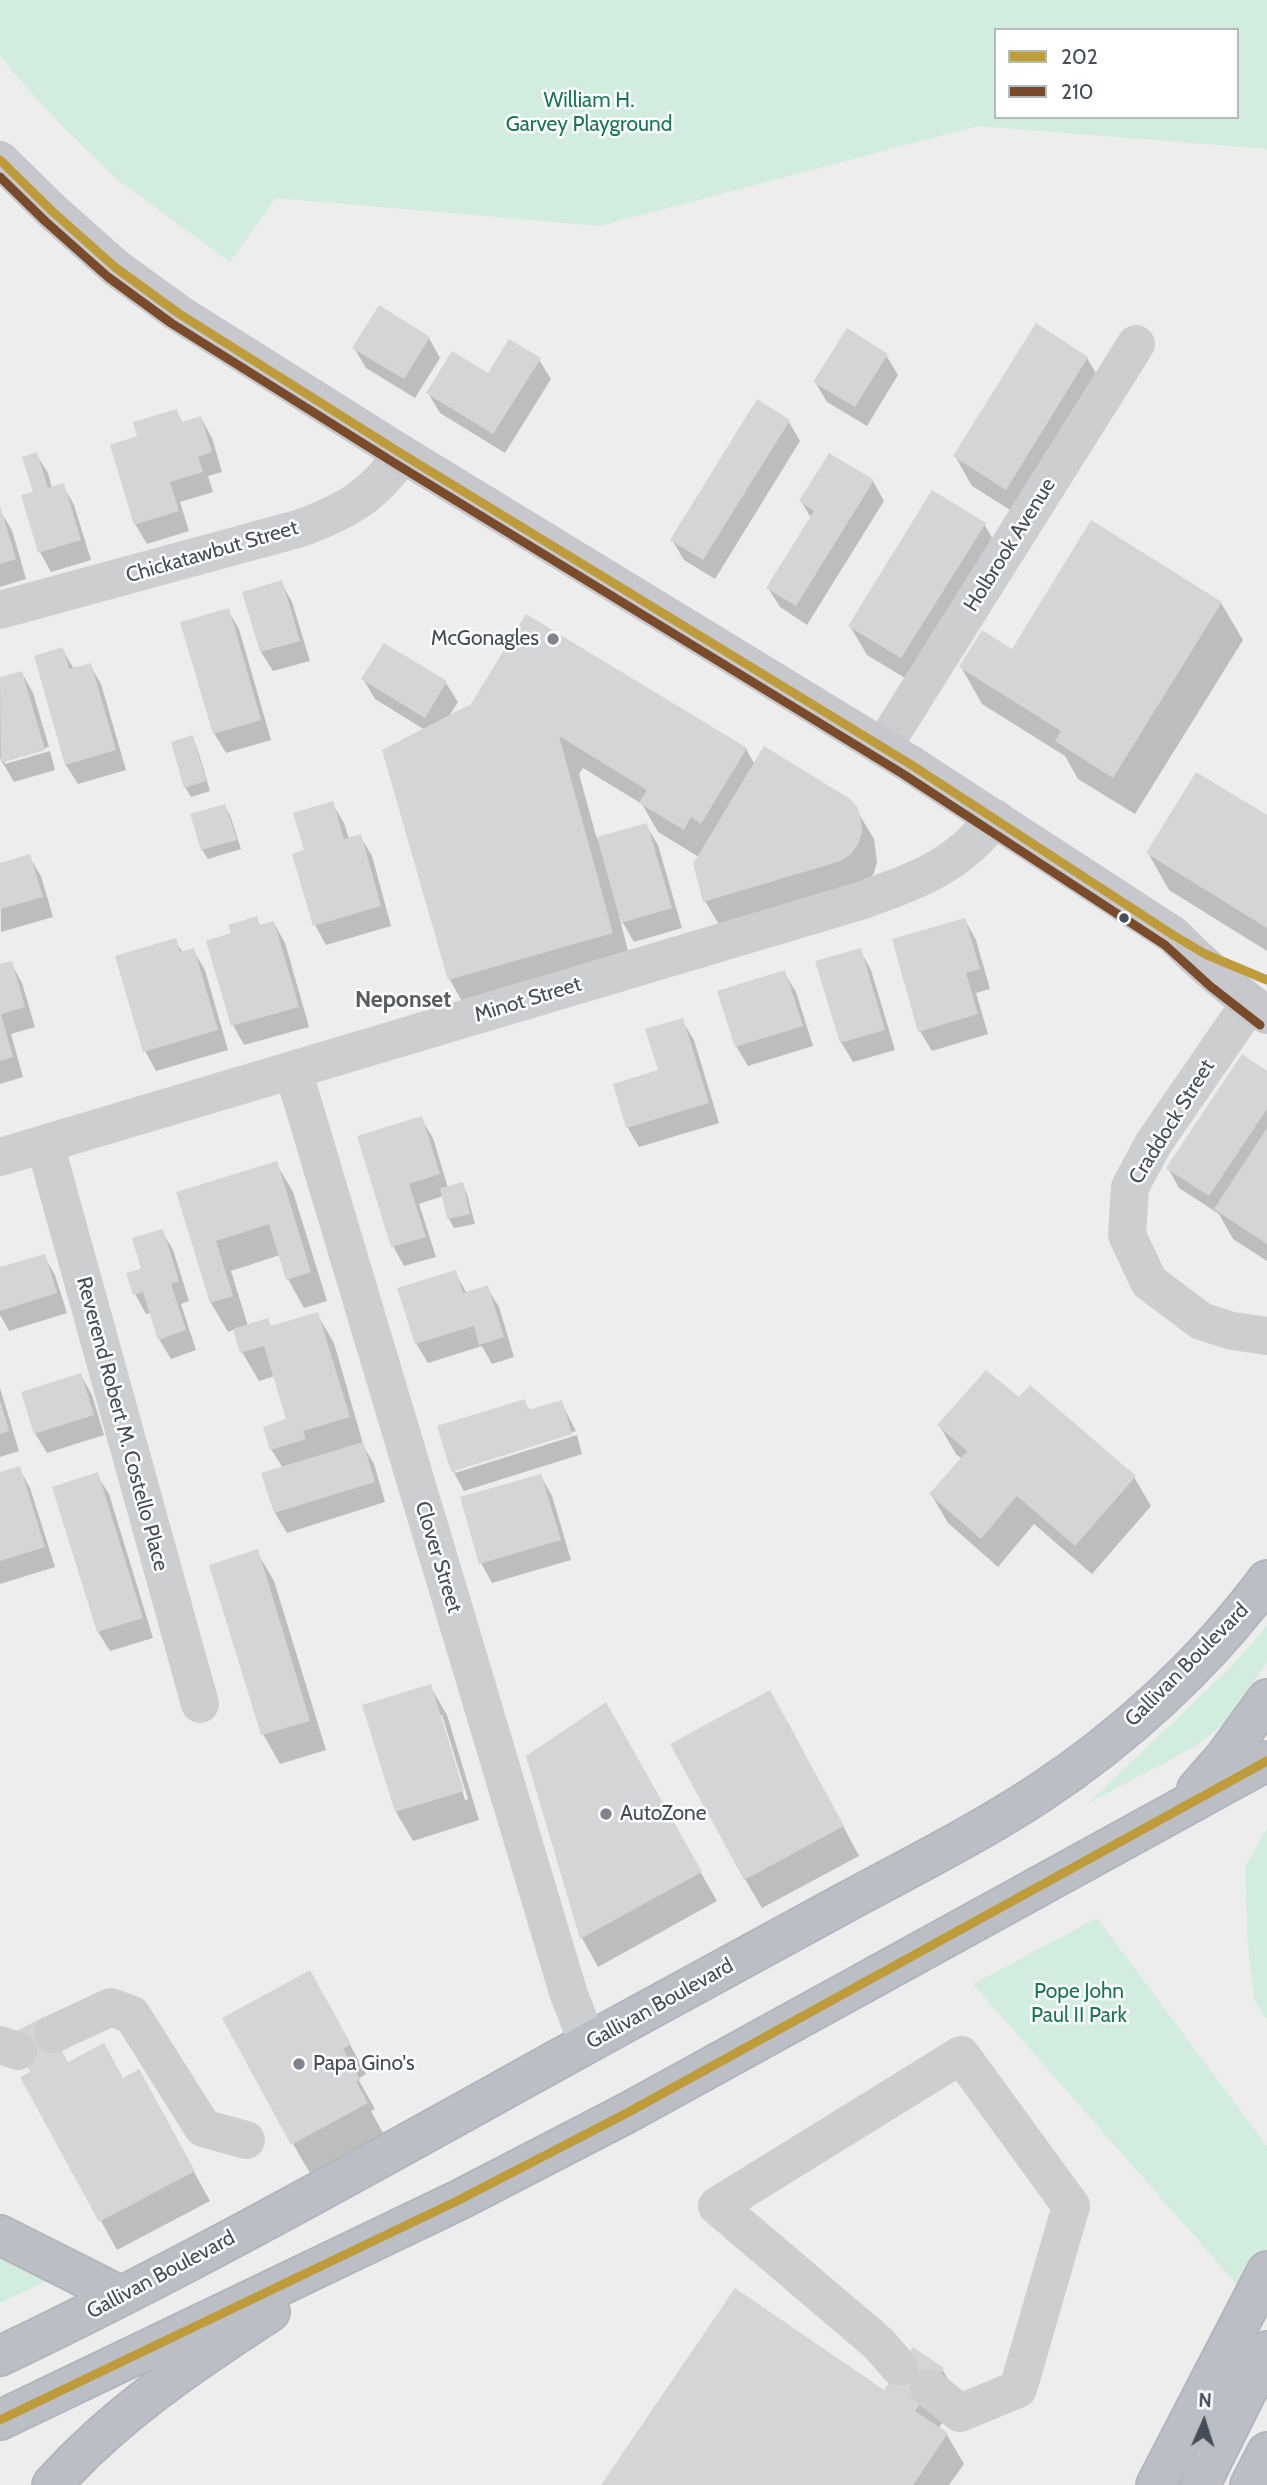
<!DOCTYPE html>
<html>
<head>
<meta charset="utf-8">
<style>
	body { margin:0 }
	#map { position:relative; width:1267px; height:2485px; overflow:hidden; background:#eeeded; font-family:Cabin,sans-serif }
	canvas { display:block }
	.legend { position:absolute; left:994px; top:28px; width:245px; height:91px; box-sizing:border-box; background:#fff; border:2px solid #b5b8bd; margin:0; padding:9px 12px; list-style:none; font-size:21px; color:#454d59 }
	.legend li { display:flex; align-items:center; gap:14px; height:35px }
	.legend b { width:35px; border:2px solid #b5b8bd }
	.north { position:absolute; left:1169px; top:2387px; width:70px; height:70px; -webkit-text-stroke:5px #fff; paint-order:stroke; rotate:3deg; font-size:19px; font-weight:700; line-height:28px; text-align:center; color:#454d59 }
	.north::after { content:''; display:block; margin:auto; width:24px; height:32px; background:#454d59; clip-path:polygon(50% 0,100% 100%,50% 72%,0 100%) }
</style>
</head>
<body>
<div id="map">
<canvas width="1267" height="2485"></canvas>
<ul class="legend">
<li><b style="height:9px;background:#be9c3c"></b>202</li>
<li><b style="height:9px;background:#7a4b2a"></b>210</li>
</ul>
<div class="north">N</div>
</div>
<script>
const context = document.querySelector('canvas').getContext('2d');
context.lineJoin = 'round';
function fillPath(path, color) { context.fillStyle = color; context.fill(path, 'evenodd'); }
function stroke(path, color, width, dash) { context.strokeStyle = color; context.lineWidth = width; context.lineCap = dash ? 'butt' : 'round'; context.setLineDash(dash || []); context.stroke(path); }
function label(font, color, halo, rows, align = 'center') {
  context.font = font + ' Cabin,sans-serif'; context.lineWidth = 5; context.setLineDash([]); context.textBaseline = 'middle'; context.strokeStyle = halo; context.fillStyle = color; for (const [text, x, y, turn = 0] of rows) {
    context.save(); context.translate(x, y); context.rotate((+turn || 0) * Math.PI / 180); context.textAlign = isNaN(turn) ? turn : align; if (halo) context.strokeText(text, 0, 0); context.fillText(text, 0, 0); context.restore();
  }
}
fillPath(new Path2D(`
	M 0,0 L 1267,0 L 1267,149 L 978,126 L 600,226 L 276,198 L 230,262 L 119,181 L 65,129 L 19,79 L 0,56 ZM 996,30 L 1237,30 L 1237,117 L 996,117 Z
	M 1267,1626 L 1267,1662 L 1225,1723 L 1194,1747 L 1087,1804 L 1230,1668 Z
	M 1267,1828 L 1267,2020 L 1254,2000 L 1248,1947 L 1245,1867 Z
	M 1097,1918 L 1267,2146 L 1267,2319 L 973,1984 Z
	M 0,2259 L 46,2281 L 0,2303 Z`), '#d2ecdf');
fillPath(new Path2D(`
	M 429,338 L 440,358 L 415,398 L 366,368 L 354,348 Z
	M 886,355 L 898,375 L 867,426 L 827,402 L 815,382 Z
	M 1087,358 L 1104,387 L 1023,518 L 972,486 L 955,456 Z
	M 539,360 L 551,379 L 505,453 L 440,413 L 428,393 Z
	M 176,411 L 183,423 L 201,418 L 212,438 L 222,472 L 208,476 L 213,492 L 180,502 L 189,531 L 147,544 L 135,524 L 140,437 Z
	M 789,422 L 800,441 L 715,579 L 684,560 L 672,540 Z
	M 36,454 L 48,473 L 52,488 L 63,485 L 74,505 L 91,560 L 51,572 L 40,552 L 35,493 Z
	M 873,481 L 884,501 L 807,625 L 780,607 L 768,588 L 811,518 L 801,501 Z
	M 0,511 L 12,530 L 26,579 L 0,587 Z
	M 984,524 L 1001,553 L 918,686 L 867,655 L 850,626 Z
	M 281,582 L 292,602 L 310,661 L 273,671 L 261,652 L 244,593 Z
	M 1221,603 L 1243,640 L 1135,814 L 1078,779 L 1065,756 L 982,704 L 961,667 L 1013,651 Z
	M 228,610 L 239,629 L 271,740 L 226,753 L 214,733 Z
	M 62,649 L 74,669 L 90,665 L 101,684 L 126,770 L 78,784 L 66,765 L 36,657 Z
	M 22,673 L 33,693 L 49,747 L 5,760 L 5,764 L 50,751 L 55,770 L 14,782 L 0,758 L 0,679 Z
	M 363,679 L 446,683 L 458,702 L 448,718 L 746,749 L 755,765 L 856,809 L 874,839 L 877,862 L 874,873 L 867,883 L 722,930 L 705,901 L 699,857 L 658,832 L 642,804 L 583,768 L 579,774 L 597,839 L 646,825 L 658,845 L 682,928 L 634,942 L 619,916 L 633,970 L 471,1017 L 450,980 L 425,730 L 375,699 Z
	M 192,737 L 197,747 L 210,791 L 191,797 L 185,787 Z
	M 332,803 L 344,823 L 349,839 L 360,836 L 372,856 L 391,926 L 326,945 L 315,925 L 306,851 Z
	M 225,806 L 230,815 L 241,849 L 208,859 L 202,850 L 192,816 Z
	M 1267,817 L 1267,951 L 1169,890 L 1148,853 Z
	M 29,856 L 41,876 L 53,917 L 1,932 L 0,865 Z
	M 256,918 L 261,927 L 274,923 L 285,943 L 309,1027 L 244,1045 L 233,1025 L 233,935 Z
	M 965,920 L 976,940 L 990,989 L 976,993 L 988,1034 L 932,1051 L 920,1031 Z
	M 175,940 L 183,953 L 193,950 L 205,970 L 228,1050 L 156,1071 L 145,1051 Z
	M 860,950 L 871,970 L 895,1050 L 853,1062 L 841,1042 Z
	M 11,963 L 22,983 L 35,1027 L 11,1034 L 23,1077 L 0,1084 L 0,966 Z
	M 784,972 L 796,992 L 813,1046 L 748,1066 L 736,1046 Z
	M 682,1020 L 694,1040 L 719,1123 L 639,1147 L 628,1128 L 615,1085 L 660,1071 Z
	M 1267,1073 L 1267,1261 L 1233,1239 L 1219,1214 L 1179,1188 L 1168,1168 Z
	M 421,1118 L 433,1138 L 448,1188 L 462,1184 L 467,1194 L 475,1224 L 454,1228 L 449,1219 L 443,1196 L 419,1204 L 436,1257 L 404,1266 L 393,1246 Z
	M 276,1163 L 293,1192 L 327,1301 L 304,1308 L 288,1279 L 280,1255 L 231,1271 L 248,1326 L 272,1328 L 317,1314 L 334,1343 L 364,1447 L 374,1464 L 385,1502 L 287,1533 L 275,1513 L 263,1474 L 283,1468 L 271,1449 L 288,1420 L 275,1376 L 259,1381 L 242,1352 L 235,1329 L 228,1332 L 211,1303 L 178,1193 Z
	M 162,1231 L 173,1250 L 189,1301 L 181,1304 L 196,1350 L 171,1359 L 159,1339 L 151,1313 L 146,1314 L 135,1294 L 143,1270 Z
	M 44,1256 L 55,1275 L 67,1313 L 9,1331 L 0,1315 L 0,1269 Z
	M 455,1272 L 466,1292 L 487,1287 L 499,1307 L 514,1357 L 492,1364 L 482,1346 L 428,1363 L 416,1343 Z
	M 81,1375 L 92,1395 L 104,1435 L 47,1453 L 35,1433 Z
	M 0,1388 L 19,1451 L 0,1457 Z
	M 1019,1400 L 1134,1477 L 1151,1506 L 1092,1574 L 1034,1524 L 998,1567 L 948,1523 L 931,1494 L 962,1459 L 956,1454 L 939,1425 Z
	M 524,1401 L 530,1411 L 561,1402 L 576,1431 L 455,1469 L 455,1473 L 577,1435 L 582,1454 L 464,1491 L 453,1471 L 439,1428 Z
	M 19,1468 L 30,1488 L 55,1567 L 0,1584 L 0,1474 Z
	M 97,1475 L 109,1494 L 153,1638 L 110,1651 L 98,1632 L 54,1488 Z
	M 541,1476 L 552,1496 L 571,1560 L 492,1583 L 481,1563 Z
	M 257,1552 L 274,1581 L 326,1750 L 280,1764 L 263,1734 Z
	M 430,1686 L 447,1715 L 479,1820 L 413,1841 L 396,1812 L 364,1706 ZM 439,1715 L 442,1715 L 468,1799 L 465,1800 Z
	M 605,1705 L 717,1901 L 598,1967 L 582,1938 L 528,1757 Z
	M 787,1721 L 859,1856 L 762,1908 L 745,1879 Z
	M 326,2001 L 366,2074 L 358,2079 L 375,2109 L 371,2111 L 383,2133 L 310,2173 L 293,2144 Z
	M 68,2064 L 155,2101 L 210,2201 L 117,2250 L 22,2078 Z
	M 942,2369 L 959,2398 L 938,2429 L 947,2435 L 964,2464 L 949,2485 L 603,2485 L 884,2393 Z`), '#0003');
fillPath(new Path2D(`
	M 379,305 L 430,337 L 404,379 L 352,348 Z
	M 1036,323 L 1088,357 L 1006,490 L 953,456 Z
	M 847,328 L 888,354 L 855,407 L 813,382 Z
	M 509,339 L 541,358 L 493,434 L 426,393 L 452,351 L 488,373 Z
	M 757,399 L 790,420 L 703,560 L 670,540 Z
	M 177,409 L 181,422 L 201,416 L 212,452 L 198,457 L 203,472 L 170,482 L 179,511 L 134,525 L 110,445 L 137,436 L 133,422 Z
	M 37,452 L 48,488 L 64,483 L 81,540 L 38,553 L 21,495 L 33,492 L 22,457 Z
	M 829,453 L 874,480 L 796,606 L 766,588 L 814,511 L 799,501 Z
	M 932,490 L 986,523 L 901,658 L 848,626 Z
	M 0,506 L 16,559 L 0,564 Z
	M 1091,520 L 1222,602 L 1113,778 L 1055,741 L 1061,731 L 959,667 L 982,630 L 1012,649 Z
	M 282,580 L 300,641 L 260,652 L 242,592 Z
	M 229,608 L 261,720 L 213,734 L 180,622 Z
	M 526,614 L 747,748 L 701,824 L 691,817 L 684,830 L 639,803 L 647,790 L 559,736 L 613,933 L 448,980 L 382,750 L 471,704 Z
	M 384,643 L 447,681 L 425,718 L 361,679 Z
	M 63,647 L 69,669 L 91,663 L 116,750 L 65,765 L 34,656 Z
	M 22,671 L 45,750 L 1,763 L 0,677 Z
	M 193,735 L 206,781 L 184,788 L 171,742 Z
	M 764,746 L 850,799 L 858,808 L 861,820 L 862,832 L 858,844 L 851,854 L 841,861 L 703,902 L 693,864 Z
	M 1196,772 L 1267,815 L 1267,928 L 1146,853 Z
	M 333,801 L 344,839 L 361,834 L 381,906 L 313,926 L 292,854 L 304,850 L 293,813 Z
	M 225,804 L 237,840 L 201,850 L 190,814 Z
	M 647,823 L 672,908 L 621,923 L 597,837 Z
	M 30,854 L 43,897 L 0,909 L 0,863 Z
	M 257,916 L 260,925 L 274,921 L 299,1007 L 231,1026 L 206,941 L 231,933 L 228,925 Z
	M 965,918 L 980,969 L 966,973 L 978,1014 L 918,1032 L 892,939 Z
	M 176,938 L 180,952 L 194,948 L 218,1030 L 143,1052 L 115,956 Z
	M 861,948 L 885,1030 L 840,1043 L 815,961 Z
	M 12,961 L 25,1007 L 1,1014 L 13,1057 L 0,1061 L 0,964 Z
	M 785,970 L 803,1026 L 735,1047 L 717,991 Z
	M 683,1018 L 709,1103 L 626,1128 L 613,1084 L 658,1070 L 645,1029 Z
	M 1242,1054 L 1267,1071 L 1267,1109 L 1209,1196 L 1166,1168 Z
	M 422,1116 L 440,1174 L 409,1184 L 426,1237 L 391,1247 L 357,1136 Z
	M 1267,1128 L 1267,1244 L 1214,1209 Z
	M 277,1161 L 311,1272 L 286,1280 L 269,1224 L 216,1241 L 233,1296 L 210,1303 L 176,1192 Z
	M 463,1182 L 470,1214 L 447,1219 L 440,1188 Z
	M 163,1229 L 179,1281 L 171,1284 L 186,1330 L 158,1340 L 143,1292 L 133,1295 L 126,1273 L 141,1269 L 132,1238 Z
	M 45,1254 L 57,1293 L 0,1311 L 0,1267 Z
	M 456,1270 L 463,1293 L 488,1285 L 504,1337 L 479,1345 L 474,1326 L 415,1344 L 397,1288 Z
	M 318,1312 L 350,1417 L 303,1431 L 306,1439 L 270,1450 L 263,1427 L 286,1419 L 264,1346 L 240,1353 L 233,1329 L 268,1318 L 271,1326 Z
	M 986,1370 L 1019,1397 L 1030,1385 L 1136,1476 L 1075,1546 L 1017,1496 L 981,1539 L 929,1494 L 967,1451 L 937,1425 Z
	M 81,1373 L 94,1415 L 34,1434 L 21,1392 Z
	M 525,1399 L 528,1410 L 562,1400 L 572,1434 L 451,1472 L 437,1426 Z
	M 1,1403 L 9,1431 L 0,1434 L 0,1404 Z
	M 363,1442 L 375,1482 L 274,1513 L 261,1473 Z
	M 20,1466 L 45,1547 L 0,1561 L 0,1472 Z
	M 98,1472 L 143,1618 L 97,1632 L 52,1487 Z
	M 541,1474 L 561,1540 L 479,1564 L 460,1497 Z
	M 258,1549 L 310,1721 L 261,1735 L 209,1565 Z
	M 431,1684 L 464,1791 L 395,1812 L 362,1705 Z
	M 770,1690 L 844,1826 L 744,1880 L 670,1744 Z
	M 606,1702 L 702,1872 L 580,1939 L 526,1756 Z
	M 310,1970 L 351,2044 L 343,2049 L 360,2080 L 356,2081 L 368,2103 L 291,2145 L 222,2018 Z
	M 43,2017 L 68,2062 L 104,2043 L 123,2078 L 139,2069 L 195,2171 L 99,2222 L 20,2077 L 30,2072 L 9,2035 Z
	M 735,2288 L 884,2390 L 913,2347 L 944,2368 L 915,2411 L 948,2433 L 913,2485 L 601,2485 Z`), '#d5d5d7');
const highway = new Path2D(`
	M 1197,1789 L 1225,1757 L 1267,1699
	M 0,2235 L 121,2296
	M 0,2356 C 210,2256 413,2139 617,2027 C 694,1985 771,1943 848,1901 C 911,1867 977,1834 1038,1794 C 1125,1737 1205,1663 1267,1580
	M 0,2420 L 459,2200 L 627,2113 L 1267,1761
	M 52,2485 C 114,2415 192,2363 270,2312
	M 1156,2485 L 1267,2271
	M 1200,2485 L 1267,2351
	M 1250,2485 L 1267,2452`);
stroke(highway, '#b3b5bc', 42);
stroke(new Path2D(`
	M 0,610 L 301,528 C 347,511 375,495 402,454
	M 883,747 L 1136,344
	M 1250,1003 L 1153,1144 L 1130,1187 L 1127,1235 L 1149,1282 L 1201,1321 L 1232,1331 L 1267,1336
	M 293,1070 L 569,1995 L 588,2043
	M 45,1144 L 200,1704
	M 0,1157 L 860,901 C 917,880 956,868 995,818
	M 53,2034 L 111,2007 L 132,2015 L 203,2128 L 246,2140
	M 0,2045 L 18,2051
	M 899,2367 L 878,2343 L 717,2206 L 961,2055 L 1071,2206 L 1018,2389 L 960,2413 L 929,2388`), '#ccced0', 38);
stroke(new Path2D(`
	M 0,160 L 53,212 L 116,268 L 178,313 L 402,454 L 910,764 L 1173,935 C 1202,965 1233,991 1267,1015`), '#c6c8ce', 38);
stroke(highway, '#bbbfc5', 38);
stroke(new Path2D(`
	M 0,160 L 53,212 L 116,268 L 178,313 L 402,454 L 910,764 L 1173,935 L 1205,954 L 1267,980
	M 0,2420 L 459,2200 L 627,2113 L 1267,1761`), '#be9c3c', 9);
stroke(new Path2D(`
	M 0,177 L 45,221 L 108,277 L 171,323 L 396,464 L 903,774 L 1165,945 L 1210,986 L 1260,1025`), '#7a4b2a', 9);
for (const [x, y, r, color] of [
	[553,639,7,"#80858d"],
	[1124,918,6,"#454d59"],
	[606,1814,7,"#80858d"],
	[299,2064,7,"#80858d"]
]) { const dot = new Path2D(); dot.arc(x, y, r, 0, 2 * Math.PI); context.fillStyle = color; context.fill(dot); stroke(dot, '#fff', 2.5); }
label('21px', '#197753', '#fff', [
	["William H.",589,101],
	["Garvey Playground",589,125],
	["Pope John",1079,1992],
	["Paul II Park",1079,2016]
]);
label('21px', '#454d59', '#fff', [
	["Holbrook Avenue",1010,545,-58],
	["Chickatawbut Street",212,552,-16],
	["Minot Street",528,1000,-17],
	["Craddock Street",1172,1122,-58],
	["Reverend Robert M. Costello Place",122,1424,75],
	["Clover Street",438,1557,73],
	["Gallivan Boulevard",1187,1665,-45],
	["Gallivan Boulevard",660,2004,-29],
	["Gallivan Boulevard",161,2275,-28]
]);
label('21px', '#454d59', '#fff', [
	["McGonagles",539,639,"right"],
	["AutoZone",620,1814],
	["Papa Gino's",313,2064]
], 'left');
label('bold 23px', '#595c61', '#fff', [
	["Neponset",403,1000]
]);
</script>
</body>
</html>
